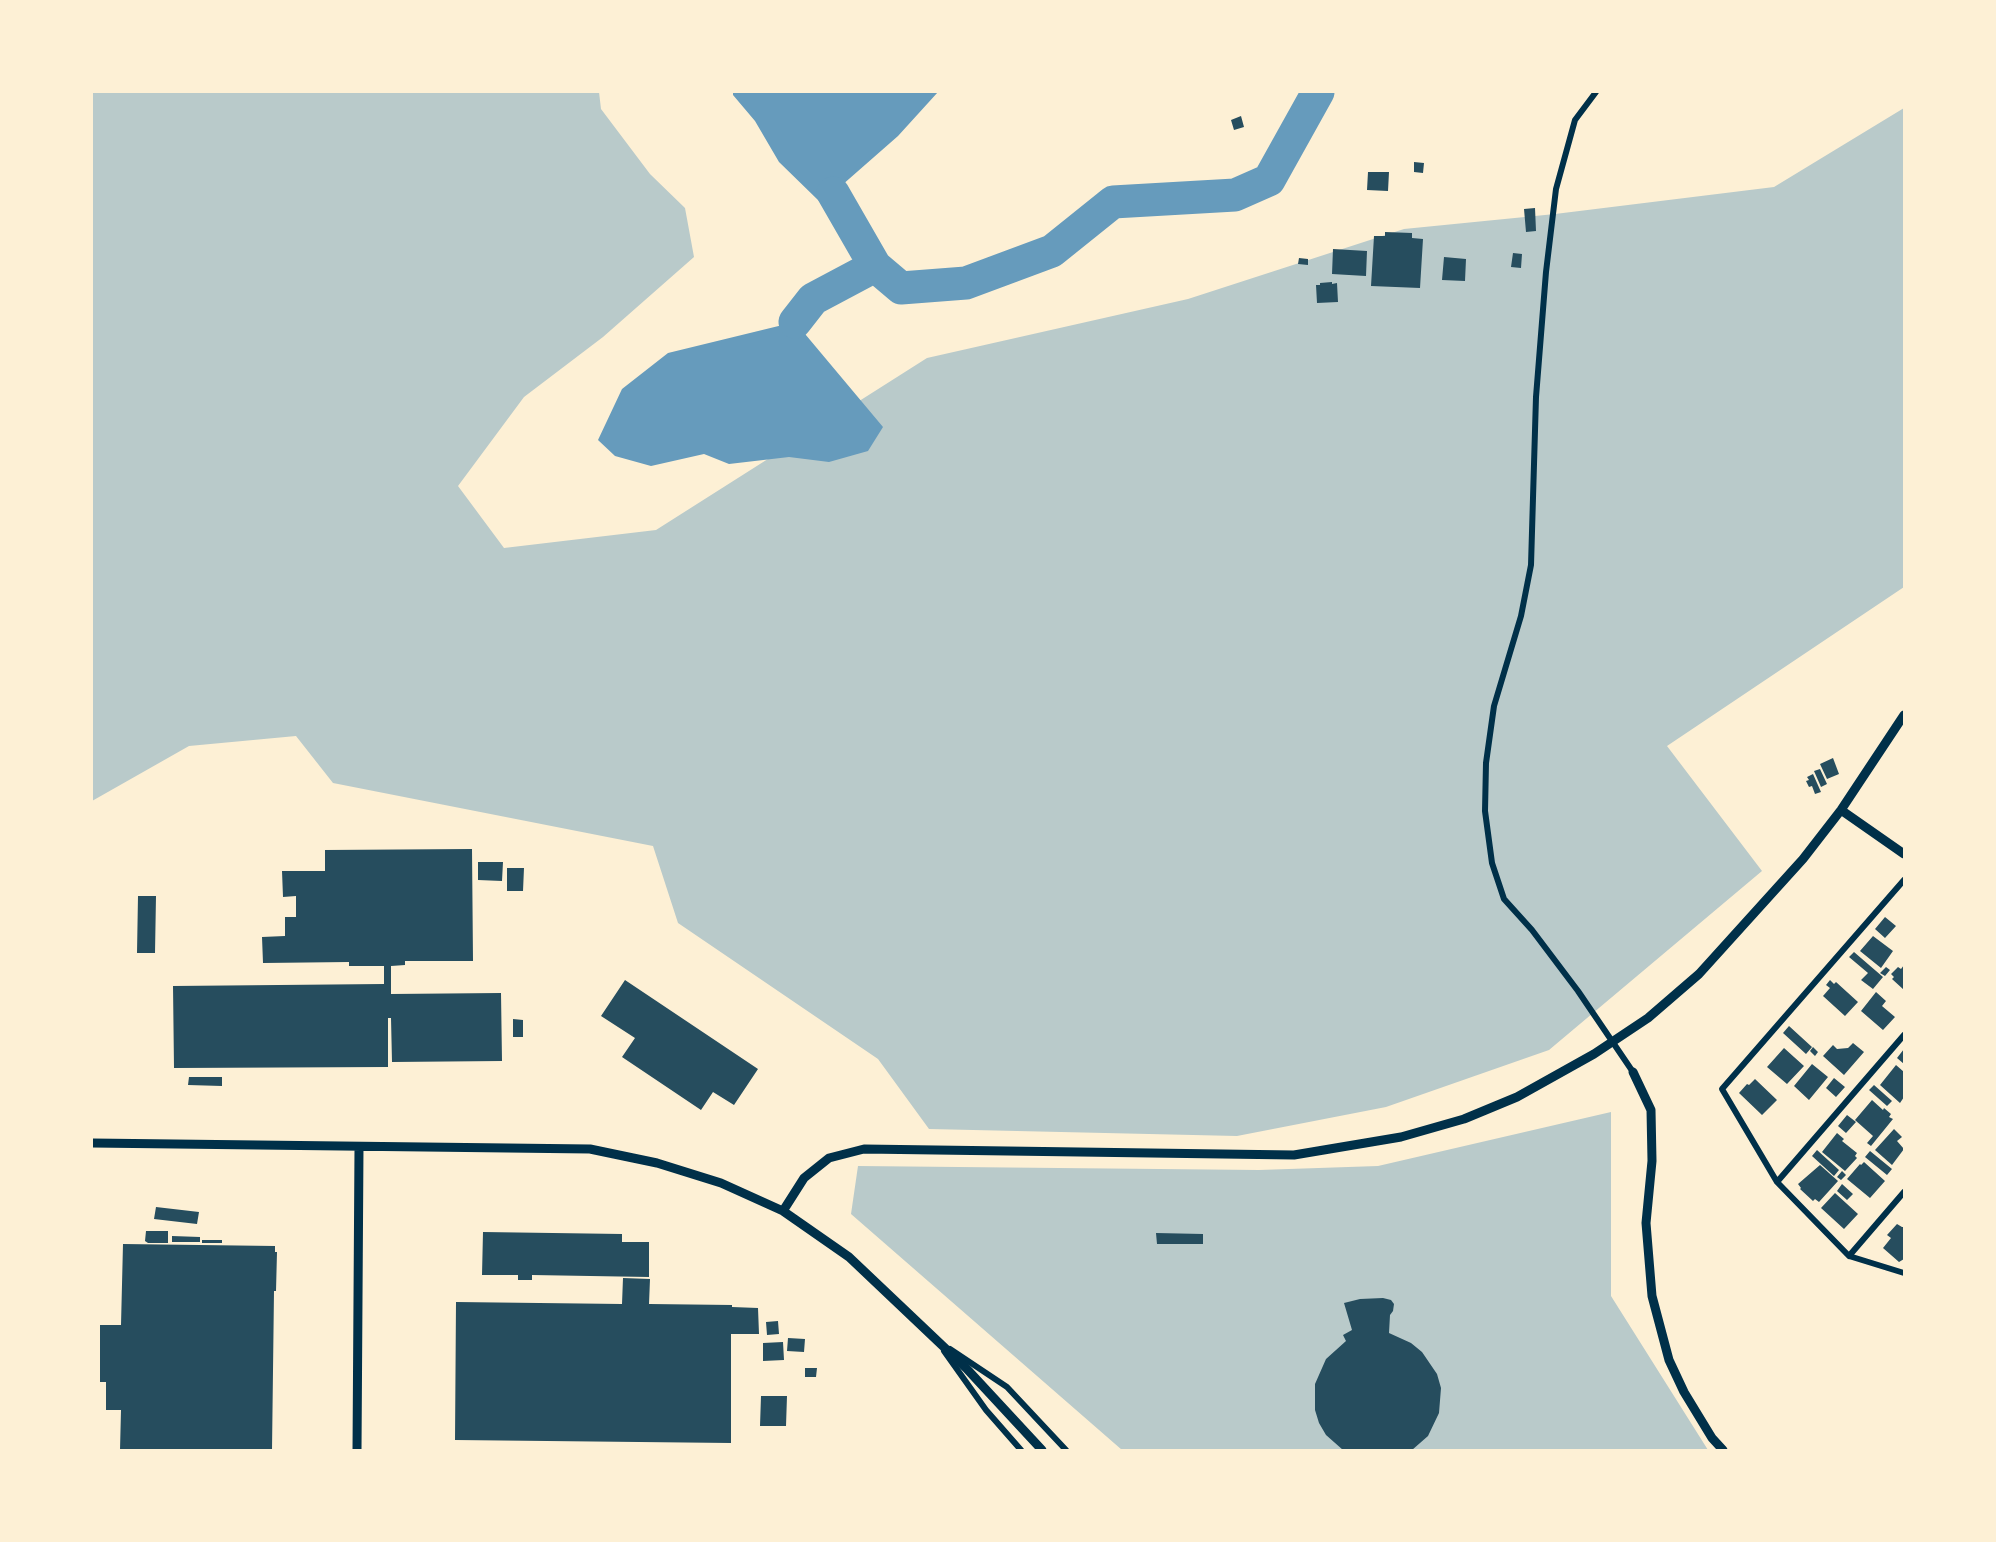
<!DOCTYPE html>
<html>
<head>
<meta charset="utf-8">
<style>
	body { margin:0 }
	#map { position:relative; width:1996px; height:1542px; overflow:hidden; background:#fdf0d5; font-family:"Roboto Serif",serif }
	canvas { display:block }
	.frame { position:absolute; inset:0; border:93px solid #fdf0d5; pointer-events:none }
</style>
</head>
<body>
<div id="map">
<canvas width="1996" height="1542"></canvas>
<div class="frame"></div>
</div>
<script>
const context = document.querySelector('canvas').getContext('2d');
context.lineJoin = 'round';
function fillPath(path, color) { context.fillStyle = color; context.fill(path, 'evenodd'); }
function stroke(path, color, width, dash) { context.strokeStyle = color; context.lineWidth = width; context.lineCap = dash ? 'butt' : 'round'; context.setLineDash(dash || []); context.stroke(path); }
fillPath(new Path2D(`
	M 92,92 L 599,92 L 601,109 L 650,174 L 685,208 L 694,257 L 603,337 L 524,397 L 458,486 L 504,548 L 656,530 L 927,358 L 1188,299 L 1404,229 L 1555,214 L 1774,187 L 1904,108 L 1904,587 L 1667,746 L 1762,871 L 1549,1050 L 1386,1107 L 1237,1136 L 929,1129 L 878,1059 L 678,923 L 653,846 L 333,783 L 296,736 L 189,746 L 92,801 Z
	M 1611,1112 L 1611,1296 L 1708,1450 L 1122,1450 L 851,1214 L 858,1166 L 1259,1170 L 1378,1166 Z`), '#b9caca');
fillPath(new Path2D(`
	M 733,92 L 938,92 L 898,136 L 833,193 L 819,201 L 779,162 L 755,121 L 733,95 Z
	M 795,322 L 883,427 L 868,451 L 829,462 L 789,457 L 729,464 L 704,454 L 651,466 L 615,456 L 598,440 L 622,389 L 668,353 Z`), '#669bbc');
stroke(new Path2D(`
	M 833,193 L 875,266
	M 795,322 L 813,299 L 875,266 L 901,288 L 966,283 L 1052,251 L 1113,202 L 1235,195 L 1269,180 L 1318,92`), '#669bbc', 33);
fillPath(new Path2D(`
	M 1241,116 L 1244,127 L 1234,130 L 1231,120 Z
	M 1414,162 L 1424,163 L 1423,173 L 1414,172 Z
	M 1368,172 L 1389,172 L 1388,191 L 1367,190 Z
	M 1535,208 L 1536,231 L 1526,232 L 1524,209 Z
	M 1385,232 L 1412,233 L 1412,238 L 1423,239 L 1420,288 L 1371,286 L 1374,236 L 1385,236 Z
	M 1333,249 L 1367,251 L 1366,276 L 1332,274 Z
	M 1513,253 L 1522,254 L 1521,268 L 1511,267 Z
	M 1444,257 L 1466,259 L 1465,281 L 1442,280 Z
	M 1299,258 L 1308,259 L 1308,265 L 1298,264 Z
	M 1332,282 L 1332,284 L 1337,283 L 1338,302 L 1317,303 L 1316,285 L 1320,285 L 1320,283 Z
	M 1833,758 L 1839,774 L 1827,779 L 1820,764 Z
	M 1820,769 L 1827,784 L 1821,787 L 1814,771 Z
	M 1813,774 L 1821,792 L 1815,794 L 1812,786 L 1809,787 L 1806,781 L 1809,780 L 1807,777 Z
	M 472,849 L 473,961 L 405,961 L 405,965 L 391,966 L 391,994 L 501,993 L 502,1061 L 392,1062 L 391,1018 L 388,1018 L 388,1067 L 174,1068 L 173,986 L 384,984 L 384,966 L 349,966 L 349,962 L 263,963 L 262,937 L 285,936 L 285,917 L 296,917 L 296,896 L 283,897 L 282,871 L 325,871 L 325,850 Z
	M 478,862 L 503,862 L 502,881 L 478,880 Z
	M 507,868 L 524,868 L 523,891 L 507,891 Z
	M 138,896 L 156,896 L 155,953 L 137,953 Z
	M 1885,917 L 1896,926 L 1885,938 L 1875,929 Z
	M 1873,936 L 1893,951 L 1881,968 L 1860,951 Z
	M 1854,952 L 1883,977 L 1873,989 L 1861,980 L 1868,973 L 1849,957 Z
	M 1904,965 L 1904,990 L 1892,979 L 1894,977 L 1891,974 L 1898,967 L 1901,969 Z
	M 1886,967 L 1890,970 L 1885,976 L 1880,973 Z
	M 625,980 L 758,1069 L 734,1105 L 713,1092 L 701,1110 L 622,1057 L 635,1038 L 601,1016 Z
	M 1830,980 L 1834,984 L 1836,982 L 1858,1002 L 1845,1016 L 1823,996 L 1830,988 L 1826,985 Z
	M 1876,992 L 1886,1001 L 1882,1006 L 1895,1017 L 1883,1030 L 1861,1011 Z
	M 513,1019 L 523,1020 L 523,1037 L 513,1037 Z
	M 1789,1026 L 1812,1047 L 1806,1054 L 1783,1033 Z
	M 1853,1043 L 1864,1052 L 1844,1075 L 1823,1056 L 1833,1045 L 1837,1049 L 1848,1048 Z
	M 1813,1047 L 1818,1052 L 1815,1056 L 1810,1051 Z
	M 1784,1048 L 1804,1066 L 1787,1084 L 1767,1067 Z
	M 1904,1049 L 1904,1064 L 1897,1058 Z
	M 1812,1064 L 1828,1077 L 1809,1100 L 1794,1086 Z
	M 1896,1065 L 1904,1072 L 1904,1097 L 1900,1103 L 1880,1085 Z
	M 189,1077 L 222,1077 L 222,1086 L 188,1085 Z
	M 1834,1078 L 1845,1087 L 1836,1097 L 1826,1088 Z
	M 1755,1079 L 1777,1100 L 1762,1115 L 1739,1093 L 1747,1084 L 1749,1085 Z
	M 1874,1085 L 1892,1101 L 1887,1106 L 1869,1090 Z
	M 1872,1100 L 1883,1110 L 1884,1108 L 1891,1114 L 1889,1117 L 1893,1119 L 1871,1146 L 1867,1143 L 1873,1136 L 1855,1120 Z
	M 1847,1115 L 1856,1122 L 1846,1133 L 1838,1126 Z
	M 1894,1129 L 1902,1137 L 1897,1141 L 1904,1149 L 1892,1165 L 1875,1150 Z
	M 1837,1133 L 1844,1139 L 1842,1141 L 1857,1153 L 1855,1156 L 1857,1158 L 1845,1171 L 1822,1152 Z
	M 1817,1150 L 1839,1170 L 1834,1176 L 1812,1156 Z
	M 1870,1151 L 1892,1169 L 1887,1175 L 1865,1157 Z
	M 1864,1162 L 1885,1181 L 1870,1198 L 1847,1179 L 1860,1164 L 1861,1165 Z
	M 1820,1165 L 1838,1181 L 1819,1202 L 1815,1199 L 1813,1201 L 1800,1189 L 1801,1188 L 1798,1184 Z
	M 1842,1171 L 1846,1175 L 1841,1180 L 1837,1177 Z
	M 1842,1184 L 1853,1194 L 1847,1200 L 1837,1191 Z
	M 1835,1193 L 1858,1214 L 1844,1229 L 1821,1208 Z
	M 156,1207 L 199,1212 L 197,1224 L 154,1219 Z
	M 1897,1224 L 1902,1227 L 1904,1227 L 1904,1259 L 1899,1262 L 1883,1248 L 1891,1238 L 1887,1235 Z
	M 146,1231 L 168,1231 L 168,1243 L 148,1243 L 145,1241 Z
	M 483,1232 L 622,1234 L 622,1242 L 649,1242 L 649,1277 L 532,1275 L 532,1280 L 518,1280 L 518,1275 L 482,1275 Z
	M 1156,1233 L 1203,1234 L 1203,1244 L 1157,1244 Z
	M 172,1236 L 200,1237 L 200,1242 L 172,1242 Z
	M 202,1240 L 222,1240 L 222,1243 L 202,1243 Z
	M 123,1244 L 275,1246 L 275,1252 L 277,1252 L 276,1291 L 274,1291 L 272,1450 L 120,1450 L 121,1410 L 106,1410 L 106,1382 L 100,1382 L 100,1325 L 121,1325 Z
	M 623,1278 L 650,1279 L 649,1304 L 732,1305 L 732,1307 L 758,1308 L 759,1334 L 731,1334 L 731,1443 L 455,1440 L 456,1302 L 622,1304 Z
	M 1383,1298 L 1391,1300 L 1394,1304 L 1393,1311 L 1390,1315 L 1389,1333 L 1411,1343 L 1422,1352 L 1437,1374 L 1441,1388 L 1439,1413 L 1428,1436 L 1412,1450 L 1343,1450 L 1326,1435 L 1319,1423 L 1315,1410 L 1315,1384 L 1326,1359 L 1346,1341 L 1343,1335 L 1352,1330 L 1344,1303 L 1360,1299 Z
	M 778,1321 L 779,1334 L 767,1335 L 766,1322 Z
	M 788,1338 L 805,1339 L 804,1352 L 787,1351 Z
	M 783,1342 L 784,1360 L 763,1361 L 763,1343 Z
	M 805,1368 L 817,1368 L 816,1377 L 805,1377 Z
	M 761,1396 L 787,1396 L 786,1426 L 760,1426 Z`), '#264d5e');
stroke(new Path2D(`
	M 1596,92 L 1575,120 L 1556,189 L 1546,272 L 1536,397 L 1531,565 L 1521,616 L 1494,706 L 1486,763 L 1485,811 L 1492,863 L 1504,899 L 1532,930 L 1578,991 L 1633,1072
	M 1904,880 L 1722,1089 L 1777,1182 L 1849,1256 L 1904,1273
	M 1777,1182 L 1904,1035
	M 1849,1256 L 1904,1192
	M 950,1349 L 1007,1387 L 1066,1450
	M 944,1351 L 986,1410 L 1021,1450`), '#003049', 6);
stroke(new Path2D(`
	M 1841,810 L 1904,854
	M 1633,1072 L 1651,1110 L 1652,1161 L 1646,1223 L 1652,1296 L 1669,1360 L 1684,1392 L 1712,1438 L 1723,1450
	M 92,1143 L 590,1149 L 657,1163 L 721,1183 L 783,1211 L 849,1257 L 966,1368 L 1042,1450
	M 783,1211 L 804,1178 L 829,1158 L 864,1149 L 1294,1155 L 1401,1137 L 1464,1119 L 1517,1097 L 1594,1054 L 1648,1018 L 1699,974 L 1803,859 L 1841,810 L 1904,715
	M 357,1450 L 359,1147`), '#003049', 9);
</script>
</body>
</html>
